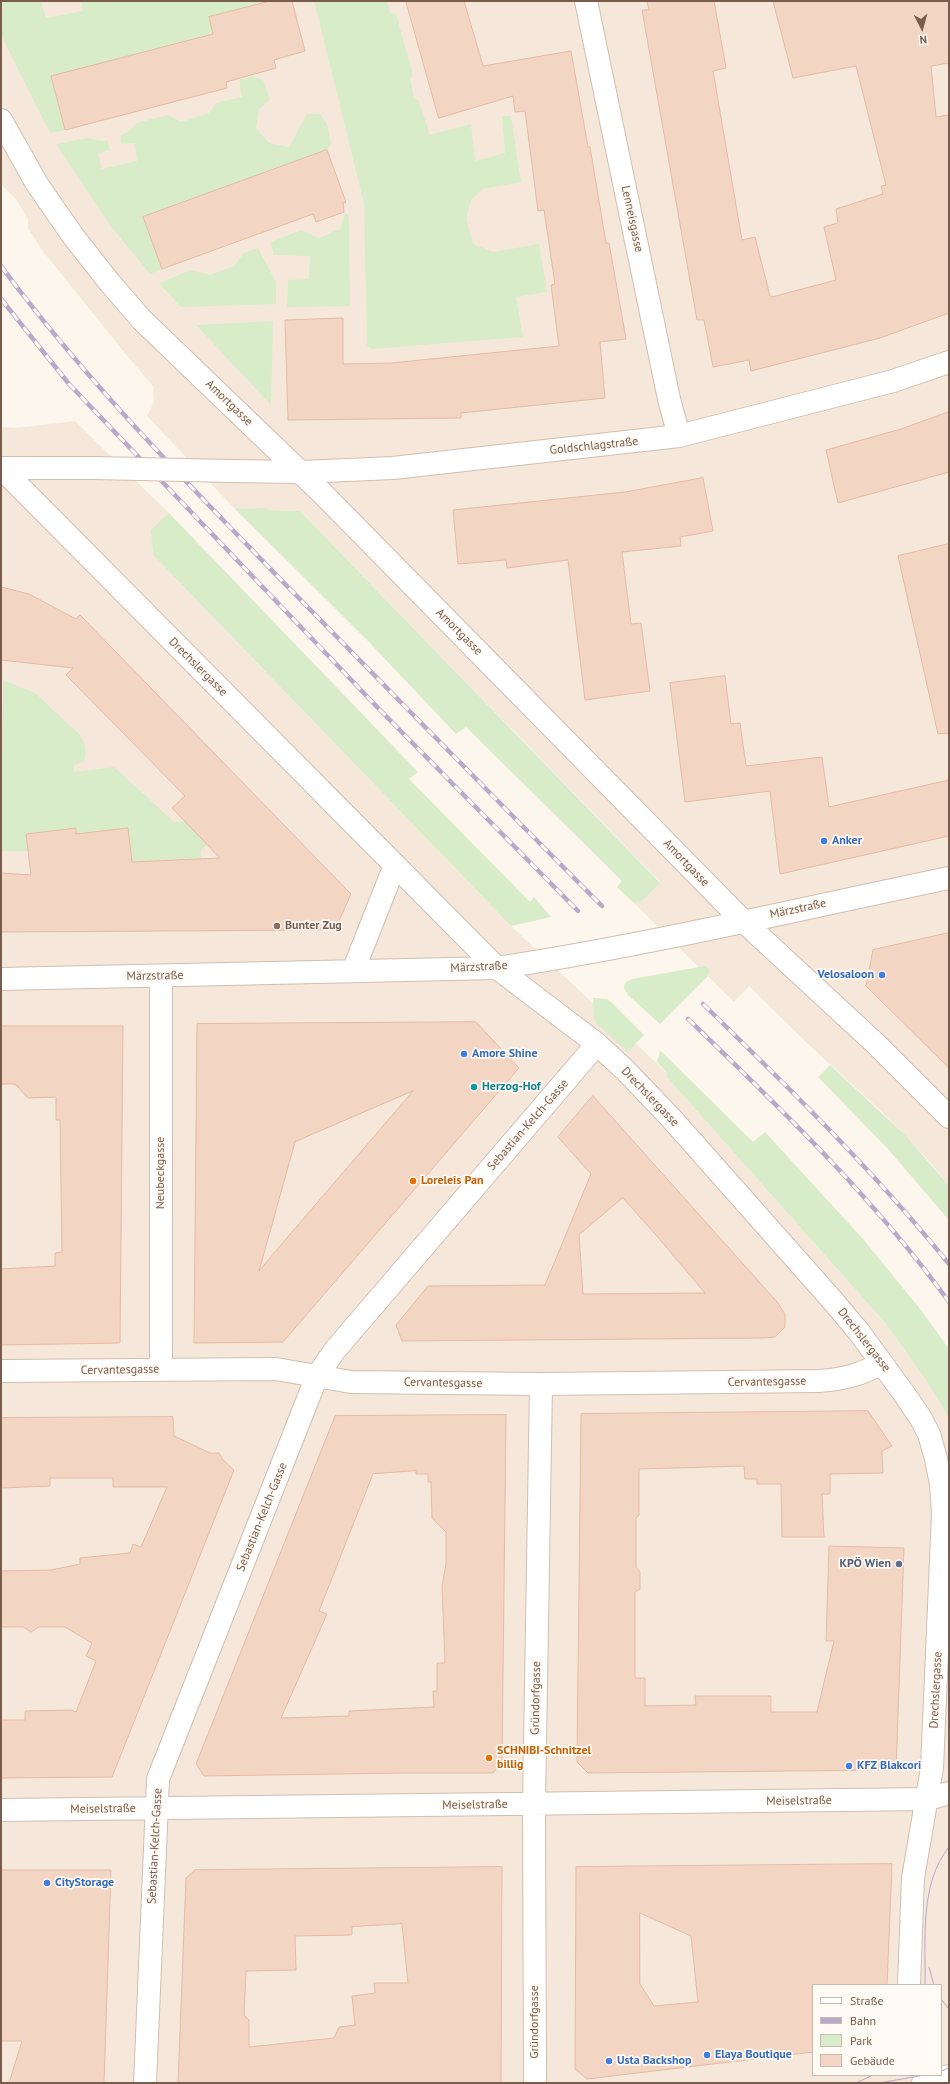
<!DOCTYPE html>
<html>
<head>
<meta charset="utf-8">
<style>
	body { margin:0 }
	#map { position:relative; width:950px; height:2084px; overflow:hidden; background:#fdf6ec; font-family:"PT Sans",sans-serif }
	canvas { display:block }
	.frame { position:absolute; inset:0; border:2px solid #7a5c4d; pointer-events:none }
	.legend { position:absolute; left:812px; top:1984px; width:130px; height:92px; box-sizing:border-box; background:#fffaf3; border:1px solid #cabbb1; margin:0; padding:5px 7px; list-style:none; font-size:12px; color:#7a5c4d }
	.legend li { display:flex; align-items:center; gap:8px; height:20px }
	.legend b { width:20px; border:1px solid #cabbb1 }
	.north { position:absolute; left:902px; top:8px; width:40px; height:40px; -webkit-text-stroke:3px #fffaf3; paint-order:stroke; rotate:174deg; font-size:11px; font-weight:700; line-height:16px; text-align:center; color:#7a5c4d }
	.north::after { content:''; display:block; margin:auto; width:14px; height:18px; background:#7a5c4d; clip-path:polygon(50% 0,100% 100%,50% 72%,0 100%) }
</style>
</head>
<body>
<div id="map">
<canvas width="950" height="2084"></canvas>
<div class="frame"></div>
<ul class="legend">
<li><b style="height:5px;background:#fff"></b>Straße</li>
<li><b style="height:5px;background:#b9a8c9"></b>Bahn</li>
<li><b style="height:11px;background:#d8ecc9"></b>Park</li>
<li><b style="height:11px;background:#f3d5c3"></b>Gebäude</li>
</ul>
<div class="north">N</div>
</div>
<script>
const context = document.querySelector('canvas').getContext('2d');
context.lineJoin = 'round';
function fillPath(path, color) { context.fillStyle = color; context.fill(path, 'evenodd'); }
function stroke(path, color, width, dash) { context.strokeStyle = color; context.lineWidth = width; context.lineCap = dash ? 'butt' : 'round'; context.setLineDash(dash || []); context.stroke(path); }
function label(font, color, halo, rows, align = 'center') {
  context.font = font + ' "PT Sans",sans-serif'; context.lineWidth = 3.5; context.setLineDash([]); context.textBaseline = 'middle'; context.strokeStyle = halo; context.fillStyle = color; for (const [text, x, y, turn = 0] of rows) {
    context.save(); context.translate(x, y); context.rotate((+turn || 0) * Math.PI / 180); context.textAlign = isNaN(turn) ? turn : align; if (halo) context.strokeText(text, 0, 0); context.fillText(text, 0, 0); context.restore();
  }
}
fillPath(new Path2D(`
	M 1,1 L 949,1 L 949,1186 L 930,1162 L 882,1112 L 809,1045 L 749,986 L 734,1002 L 634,903 L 642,901 L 660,882 L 300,511 L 235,509 L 147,416 L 154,402 L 153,386 L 128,357 L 42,250 L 28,228 L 28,219 L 15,198 L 1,184 Z
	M 75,421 L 169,513 L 152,533 L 153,555 L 511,926 L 668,1074 L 666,1076 L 886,1324 L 928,1383 L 947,1414 L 949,1418 L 949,2083 L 1,2083 L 1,427 L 16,428 ZM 813,1985 L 941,1985 L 941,2075 L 813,2075 Z`), '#f5e8da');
fillPath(new Path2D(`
	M 1,1 L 41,1 L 46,18 L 83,11 L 81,1 L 271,1 L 209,17 L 213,34 L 51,76 L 65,130 L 50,133 L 4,41 L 1,34 Z
	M 314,1 L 387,1 L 390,13 L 396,14 L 413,75 L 410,79 L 414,98 L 419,101 L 430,135 L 471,124 L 475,161 L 505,153 L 502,116 L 511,116 L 521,182 L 483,189 L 471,200 L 466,219 L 473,244 L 493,252 L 539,244 L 547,292 L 516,297 L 523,337 L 372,349 L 367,345 L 364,203 Z
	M 253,76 L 263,80 L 270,99 L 259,109 L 256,128 L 269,143 L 289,147 L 307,114 L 320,114 L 327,124 L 331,143 L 327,150 L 143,217 L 162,269 L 150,274 L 110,225 L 56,144 L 87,138 L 103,141 L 107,140 L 110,150 L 98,153 L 102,169 L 137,161 L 135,143 L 121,144 L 121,135 L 129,132 L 136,123 L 168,115 L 181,122 L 209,113 L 216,103 L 242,97 L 239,80 Z
	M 345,213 L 349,216 L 350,306 L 287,307 L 288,280 L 309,279 L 310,256 L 274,255 L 271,242 L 301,230 L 319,238 L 340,229 Z
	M 258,248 L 276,282 L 276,304 L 181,307 L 159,283 L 191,270 L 210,275 L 234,266 L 244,253 Z
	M 273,321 L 271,405 L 196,325 Z
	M 265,508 L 270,510 L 300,511 L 660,883 L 642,901 L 634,903 L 617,887 L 622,881 L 466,727 L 456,734 L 367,640 L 235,509 Z
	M 169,513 L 418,772 L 409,779 L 530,902 L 534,897 L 551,917 L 511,926 L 153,555 L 151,530 Z
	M 3,680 L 35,693 L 80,735 C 86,744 87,751 84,762 L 74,765 L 74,772 L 114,767 L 174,822 L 186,822 L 221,833 L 201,850 L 202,870 L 164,860 L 136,862 L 136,868 L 99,851 L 1,851 Z
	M 705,966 L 710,970 L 707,977 L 660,1024 L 628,995 L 624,988 L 625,983 L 632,979 Z
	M 593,998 L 607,999 L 611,1002 L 644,1035 L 628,1052 L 597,1024 L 594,1018 Z
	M 660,1050 L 753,1142 L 765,1132 L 863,1239 L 921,1310 L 949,1349 L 949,1418 L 928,1383 L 886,1324 L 666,1076 L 668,1074 L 657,1062 Z
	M 830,1065 L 906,1136 L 949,1186 L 949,1220 L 887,1148 L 818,1077 Z`), '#d8ecc9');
const building = new Path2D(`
	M 271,1 L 292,1 L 305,51 L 274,60 L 276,68 L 226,82 L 227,88 L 65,130 L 51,76 L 213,34 L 209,17 Z
	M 406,1 L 464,1 L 483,66 L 571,51 L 588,147 L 590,147 L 606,243 L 609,243 L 626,339 L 600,342 L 605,398 L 461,413 L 461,418 L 288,420 L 285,320 L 343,318 L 343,364 L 391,363 L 559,346 L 551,285 L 555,284 L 544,210 L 538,211 L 525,111 L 515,112 L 513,96 L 439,118 Z
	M 647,1 L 714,1 L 726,68 L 713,71 L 742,240 L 755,237 L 770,296 L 772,297 L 836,280 L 824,227 L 838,223 L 836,209 L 883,194 L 881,186 L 886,185 L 856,66 L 793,78 L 773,1 L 949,1 L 949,63 L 931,66 L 936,117 L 949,115 L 949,313 L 880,338 L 751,371 L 749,360 L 713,367 L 704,320 L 697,320 L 642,10 L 649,10 Z
	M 327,150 L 346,202 L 343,203 L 344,212 L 316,222 L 313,214 L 162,269 L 143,217 Z
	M 949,412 L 949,472 L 838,503 L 826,450 L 901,429 Z
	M 703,478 L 713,531 L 680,537 L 681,546 L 622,552 L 631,624 L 641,623 L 650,691 L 585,700 L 568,560 L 507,568 L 506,560 L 458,564 L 453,510 L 625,492 Z
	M 949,544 L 949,733 L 938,734 L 898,556 Z
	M 1,587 L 29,594 L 76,619 L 80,615 L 351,894 L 335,930 L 1,932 L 1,873 L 31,875 L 26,834 L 76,828 L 76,834 L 128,828 L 132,862 L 220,858 L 172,808 L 185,796 L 66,675 L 73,668 L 1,660 Z
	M 725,676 L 731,724 L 740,723 L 746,766 L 822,757 L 829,807 L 949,780 L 949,836 L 780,874 L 770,791 L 685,802 L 670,683 Z
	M 949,933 L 949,1068 L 866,986 L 873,950 Z
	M 476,1022 L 519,1068 L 283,1342 L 194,1343 L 197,1024 ZM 413,1091 L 274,1253 L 259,1271 L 295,1142 Z
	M 1,1026 L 123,1026 L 120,1343 L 1,1345 L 1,1269 L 55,1266 L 55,1253 L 62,1252 L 60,1120 L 56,1120 L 56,1097 L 28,1098 L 15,1084 L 1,1084 Z
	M 593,1096 L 778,1303 L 785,1314 L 785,1327 L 775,1337 L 764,1338 L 402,1341 L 396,1325 L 428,1286 L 545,1285 L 591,1174 L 558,1137 ZM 623,1198 L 656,1235 L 705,1293 L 583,1294 L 579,1235 Z
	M 868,1411 L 892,1446 L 882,1451 L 883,1473 L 830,1474 L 830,1494 L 822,1494 L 824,1537 L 782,1537 L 781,1484 L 757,1484 L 757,1479 L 745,1479 L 744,1466 L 639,1469 L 639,1515 L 636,1518 L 636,1567 L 640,1572 L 640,1589 L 635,1592 L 635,1678 L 645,1678 L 645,1706 L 696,1705 L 695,1696 L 771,1696 L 771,1712 L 817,1712 L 834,1641 L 826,1641 L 829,1546 L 904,1548 L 896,1770 L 588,1773 L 577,1762 L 581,1414 Z
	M 506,1415 L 502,1762 L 493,1773 L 402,1773 L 204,1776 L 196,1764 L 335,1416 ZM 416,1471 L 416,1474 L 428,1474 L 428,1482 L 431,1482 L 432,1518 L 446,1532 L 446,1564 L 442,1586 L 445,1663 L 437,1663 L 437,1691 L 433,1691 L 434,1707 L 349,1711 L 349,1716 L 281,1718 L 327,1614 L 319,1611 L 373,1474 Z
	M 173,1417 L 174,1436 L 210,1453 L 219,1453 L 223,1460 L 234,1470 L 112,1777 L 1,1778 L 1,1720 L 25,1720 L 25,1711 L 71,1710 L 76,1712 L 96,1661 L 86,1656 L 92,1643 L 65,1627 L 39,1627 L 31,1632 L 23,1627 L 1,1627 L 1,1571 L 51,1570 L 80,1564 L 80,1558 L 130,1553 L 133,1544 L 141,1547 L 167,1487 L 113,1487 L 113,1478 L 50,1478 L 50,1486 L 1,1488 L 1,1418 Z
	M 892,1864 L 887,1985 L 813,1985 L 813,2052 L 587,2079 L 575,2069 L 576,1867 ZM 640,1913 L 691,1936 L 698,2002 L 654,2006 L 640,1984 Z
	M 502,1867 L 501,2083 L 178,2083 L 186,1878 L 195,1870 ZM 402,1924 L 408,1983 L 374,1983 L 375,1993 L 352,1996 L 355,2025 L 339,2027 L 334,2038 L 249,2047 L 249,2020 L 244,2015 L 246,1971 L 296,1970 L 295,1936 L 352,1935 L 352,1927 Z
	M 1,1870 L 111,1870 L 104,2083 L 9,2083 L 22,2041 L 1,2041 Z`);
fillPath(building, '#f3d5c3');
stroke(building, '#e6bba3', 1);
const minor = new Path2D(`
	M 586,1 L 669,399 L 679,436
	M 1,120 L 37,184 L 73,236 L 110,283 L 142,320 L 322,493 L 743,921 L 876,1044 L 949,1117
	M 1,468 L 497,968 L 597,1044 L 625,1070 L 671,1118 L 833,1301 L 859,1332 L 905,1395 L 920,1417 L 929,1434 L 936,1459 L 941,1484 L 943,1514 L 932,1768 L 913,1878 L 909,1985
	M 1,468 L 94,468
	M 230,471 L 301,472 L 393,468 L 679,436 L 893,381 L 949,362
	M 353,971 L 395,865
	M 1,979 L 497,968 C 649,945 799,909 949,878
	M 161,1370 L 161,976
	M 1,1371 L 276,1369 L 351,1382 L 541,1384 L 819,1381 C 845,1379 860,1375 882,1363
	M 1,1810 L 928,1799 L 949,1793
	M 145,2083 L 158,1779 L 317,1376 L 335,1350 L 597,1044
	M 535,2083 L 534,1804 L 541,1384`);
const secondary = new Path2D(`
	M 923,2083 L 949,2076`);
stroke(minor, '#d1beb0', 24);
stroke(secondary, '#d6c0b0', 24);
stroke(minor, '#fff', 22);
stroke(secondary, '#fff', 22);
stroke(new Path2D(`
	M 929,1967 L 934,1985
	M 925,1985 C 926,1940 919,1884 949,1847
	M 941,1999 L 949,2009
	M 941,2071 L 949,2068
	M 856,2083 L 873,2075
	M 879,2083 L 925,2075`), '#b9a8c9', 1);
const rail = new Path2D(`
	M 1,266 C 87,382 189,485 289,588 C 393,694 497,801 602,906
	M 1,299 L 69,384 L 379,709 L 578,911
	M 703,1004 C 788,1087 874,1171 949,1264
	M 688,1019 C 780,1108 873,1197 949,1302`);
stroke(rail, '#b9a8c9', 4.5);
stroke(rail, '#fffaf3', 3, [9]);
const minorBridge = new Path2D(`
	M 94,468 L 230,471`);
stroke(minorBridge, '#d1beb0', 24, []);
stroke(minorBridge, '#fff', 22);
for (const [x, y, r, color] of [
	[824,841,4,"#3f7fe0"],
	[277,926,4,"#8d6e63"],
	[882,975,4,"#3f7fe0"],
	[464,1054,4,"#3f7fe0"],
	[474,1087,4,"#0f9aa8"],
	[413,1181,4,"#e8710a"],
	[899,1564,4,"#5c6f8a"],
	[489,1758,4,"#e8710a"],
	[849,1766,4,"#3f7fe0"],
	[47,1883,4,"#3f7fe0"],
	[707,2055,4,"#3f7fe0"],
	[609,2061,4,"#3f7fe0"]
]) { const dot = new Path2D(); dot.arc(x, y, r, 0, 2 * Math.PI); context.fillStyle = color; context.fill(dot); stroke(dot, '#fffaf3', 1.5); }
label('12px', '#7a5c4d', '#fffaf3', [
	["Lenneisgasse",632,219,78],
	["Amortgasse",229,403,44],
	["Goldschlagstraße",594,446,-6],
	["Amortgasse",459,632,45],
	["Drechslergasse",198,667,45],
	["Amortgasse",686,863,46],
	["Märzstraße",798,909,-12],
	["Märzstraße",479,967,-3],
	["Märzstraße",155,976,-1],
	["Drechslergasse",650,1097,46],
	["Sebastian-Kelch-Gasse",528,1125,-49],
	["Neubeckgasse",161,1173,-90],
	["Drechslergasse",864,1340,52],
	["Cervantesgasse",120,1370,-1],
	["Cervantesgasse",767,1382,-1],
	["Cervantesgasse",443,1383,1],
	["Sebastian-Kelch-Gasse",262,1517,-68],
	["Drechslergasse",936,1690,-87],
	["Gründorfgasse",536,1698,-89],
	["Meiselstraße",799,1801,-1],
	["Meiselstraße",475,1805,-1],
	["Meiselstraße",103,1809,-1],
	["Sebastian-Kelch-Gasse",155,1846,-87],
	["Gründorfgasse",535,2022,-90]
]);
label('bold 12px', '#366cbe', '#fffaf3', [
	["Anker",832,841],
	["Velosaloon",874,975,"right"],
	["Amore Shine",472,1054],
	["KFZ Blakcori",857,1766],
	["CityStorage",55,1883],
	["Elaya Boutique",715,2055],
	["Usta Backshop",617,2061]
], 'left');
label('bold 12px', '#785e54', '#fffaf3', [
	["Bunter Zug",285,926]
], 'left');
label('bold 12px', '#0d838f', '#fffaf3', [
	["Herzog-Hof",482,1087]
], 'left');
label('bold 12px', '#c56008', '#fffaf3', [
	["Loreleis Pan",421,1181],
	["SCHNIBI-Schnitzel",497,1751],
	["billig",497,1765]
], 'left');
label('bold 12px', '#4e5e75', '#fffaf3', [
	["KPÖ Wien",891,1564]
], 'right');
</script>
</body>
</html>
